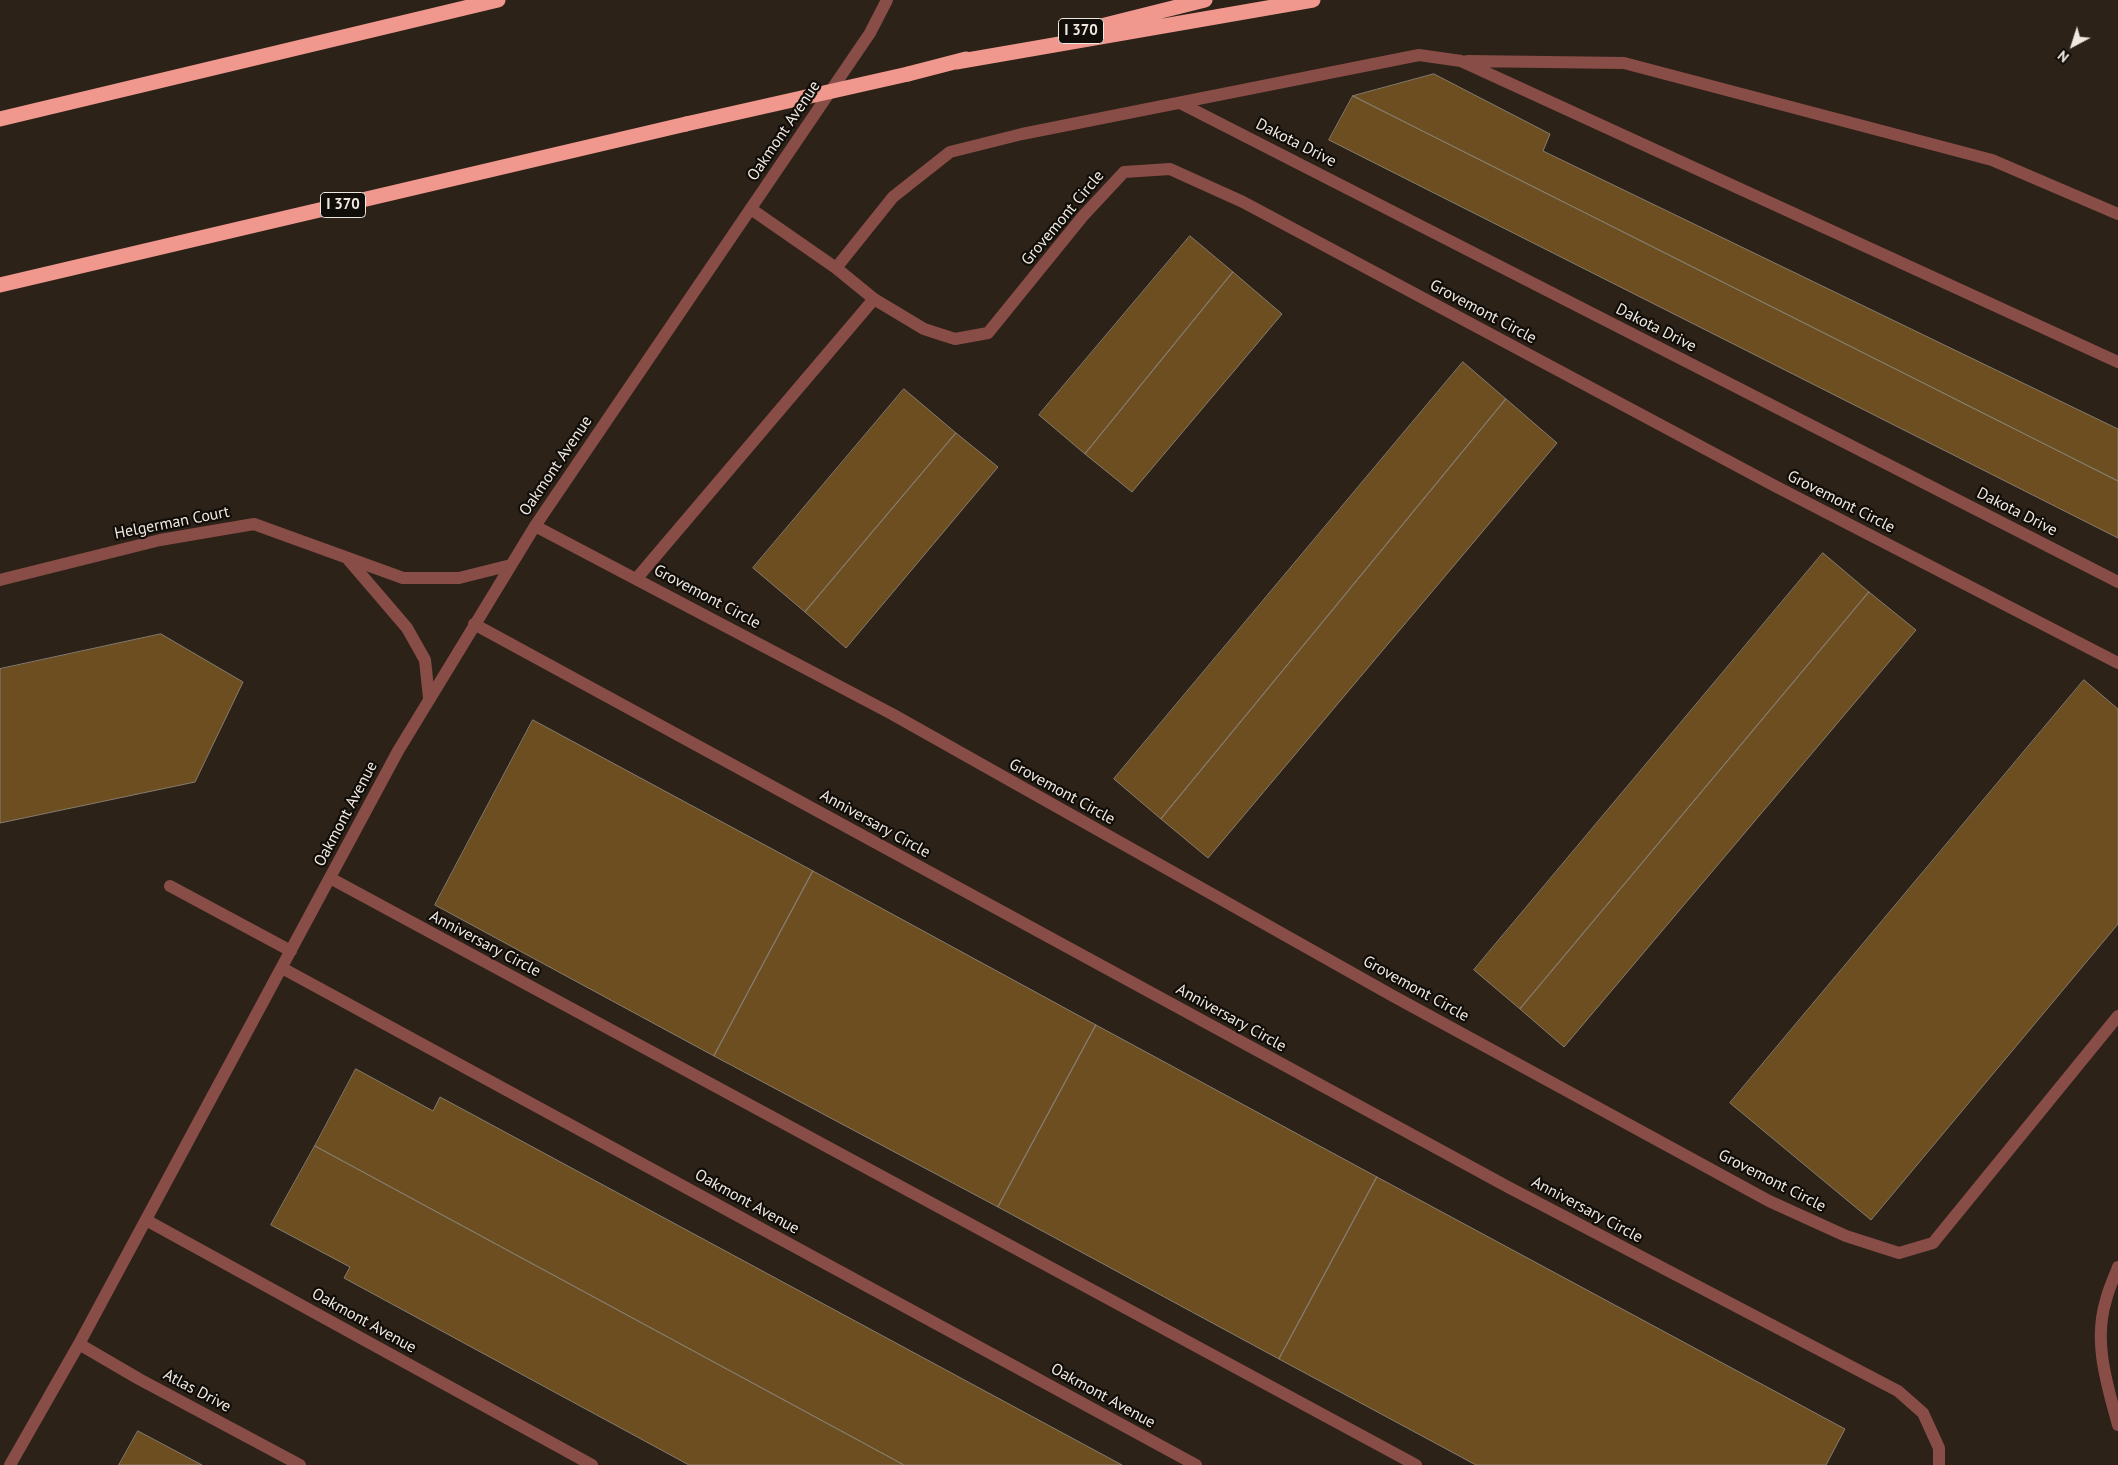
<!DOCTYPE html>
<html>
<head>
<meta charset="utf-8">
<style>
	body { margin:0 }
	#map { position:relative; width:2118px; height:1465px; overflow:hidden; background:#2d2218; font-family:"PT Sans",sans-serif }
	canvas { display:block }
	.north { position:absolute; left:2048px; top:20px; width:50px; height:50px; -webkit-text-stroke:4px #110d08; paint-order:stroke; rotate:220deg; font-size:14px; font-weight:700; line-height:20px; text-align:center; color:#f0e9e2 }
	.north::after { content:''; display:block; margin:auto; width:18px; height:22px; background:#f0e9e2; clip-path:polygon(50% 0,100% 100%,50% 72%,0 100%) }
</style>
</head>
<body>
<div id="map">
<canvas width="2118" height="1465"></canvas>
<div class="north">N</div>
</div>
<script>
const context = document.querySelector('canvas').getContext('2d');
context.lineJoin = 'round';
function fillPath(path, color) { context.fillStyle = color; context.fill(path, 'evenodd'); }
function stroke(path, color, width, dash) { context.strokeStyle = color; context.lineWidth = width; context.lineCap = dash ? 'butt' : 'round'; context.setLineDash(dash || []); context.stroke(path); }
function label(font, color, halo, rows, align = 'center') {
  context.font = font + ' "PT Sans",sans-serif'; context.lineWidth = 4.5; context.setLineDash([]); context.textBaseline = 'middle'; context.strokeStyle = halo; context.fillStyle = color; for (const [text, x, y, turn = 0] of rows) {
    context.save(); context.translate(x, y); context.rotate((+turn || 0) * Math.PI / 180); context.textAlign = isNaN(turn) ? turn : align; if (halo) context.strokeText(text, 0, 0); context.fillText(text, 0, 0); context.restore();
  }
}
const building = new Path2D(`
	M 1434,74 L 1550,134 L 1543,151 L 2118,429 L 2118,481 L 1353,96 Z
	M 1353,96 L 2118,481 L 2118,538 L 1329,140 Z
	M 1190,236 L 1233,272 L 1085,454 L 1039,415 Z
	M 1233,272 L 1282,314 L 1132,492 L 1085,454 Z
	M 1463,362 L 1506,399 L 1161,819 L 1114,779 Z
	M 904,389 L 956,433 L 805,612 L 753,568 Z
	M 1506,399 L 1557,443 L 1208,858 L 1161,819 Z
	M 956,433 L 998,467 L 846,648 L 805,612 Z
	M 1823,553 L 1869,592 L 1520,1009 L 1474,970 Z
	M 1869,592 L 1916,630 L 1564,1047 L 1520,1009 Z
	M 161,634 L 243,682 L 195,782 L 0,823 L 0,669 Z
	M 2084,680 L 2118,709 L 2118,924 L 1871,1220 L 1730,1103 Z
	M 533,720 L 813,871 L 714,1056 L 435,905 Z
	M 813,871 L 1096,1025 L 998,1207 L 714,1056 Z
	M 1096,1025 L 1377,1177 L 1279,1359 L 998,1207 Z
	M 356,1069 L 433,1111 L 440,1097 L 1122,1465 L 904,1465 L 315,1146 Z
	M 315,1146 L 904,1465 L 689,1465 L 344,1278 L 350,1267 L 271,1225 Z
	M 1377,1177 L 1845,1429 L 1826,1465 L 1476,1465 L 1279,1359 Z
	M 138,1431 L 202,1465 L 119,1465 Z`);
fillPath(building, '#6c4e21');
stroke(building, '#867c6e', 1);
stroke(new Path2D(`
	M 1467,61 L 1624,63 L 1992,160 L 2118,214
	M 1180,103 L 2118,582
	M 751,209 L 836,268 L 874,299
	M 836,268 L 893,197 L 950,152 L 1022,134 L 1419,55 L 1461,61 L 2118,362
	M 535,526 L 892,714 L 1393,996 L 1769,1201 L 1846,1236 L 1899,1253 L 1933,1243 L 2118,1016
	M 347,558 L 407,628 L 425,660 L 429,698
	M 637,578 L 874,299 L 924,329 L 955,339 L 988,333 L 1083,216 L 1124,172 L 1170,169 L 1243,202 L 1773,485 L 2118,663
	M 0,580 L 160,540 L 254,524 L 403,578 L 459,578 L 511,565
	M 474,624 L 1508,1187 L 1898,1391 L 1923,1413 L 1939,1448 L 1939,1465
	M 330,878 L 1416,1465
	M 170,886 L 291,951
	M 282,968 L 1196,1465
	M 146,1220 L 592,1465
	M 2118,1267 C 2114,1278 2109,1288 2106,1300 C 2093,1342 2107,1384 2118,1425
	M 79,1344 L 139,1379 L 300,1465
	M 10,1465 L 79,1344 L 398,751 L 535,526 L 870,33 L 887,0`), '#894d47', 12);
stroke(new Path2D(`
	M 1081,31 L 1205,0
	M 956,62 L 1313,0
	M 908,74 L 966,59
	M 0,119 L 498,0
	M 0,285 L 686,124`), '#f1988e', 15);
stroke(new Path2D(`
	M 686,124 L 908,74`), '#f1988e', 15);
for (const [x, y, w] of [
	[1081,31,45],
	[343,205,45]
]) { const box = new Path2D(); box.roundRect(x - w / 2, y - 12.5, w, 25, 4); context.fillStyle = '#110d08'; context.fill(box); stroke(box, '#f0e9e2', 1); }
label('bold 15px', '#f0e9e2', null, [
	["I 370",1081,31],
	["I 370",343,205]
]);
label('16px', '#f0e9e2', '#110d08', [
	["Oakmont Avenue",784,131,-56],
	["Dakota Drive",1296,143,27],
	["Grovemont Circle",1063,218,-50],
	["Grovemont Circle",1483,312,28],
	["Dakota Drive",1656,328,27],
	["Oakmont Avenue",556,466,-56],
	["Grovemont Circle",1841,502,27],
	["Dakota Drive",2017,512,27],
	["Helgerman Court",172,523,-11],
	["Grovemont Circle",707,597,28],
	["Grovemont Circle",1062,792,29],
	["Oakmont Avenue",346,814,-62],
	["Anniversary Circle",875,824,29],
	["Anniversary Circle",485,944,28],
	["Grovemont Circle",1416,989,29],
	["Anniversary Circle",1231,1018,29],
	["Grovemont Circle",1772,1181,27],
	["Oakmont Avenue",747,1202,29],
	["Anniversary Circle",1587,1210,28],
	["Oakmont Avenue",364,1321,29],
	["Atlas Drive",197,1391,28],
	["Oakmont Avenue",1103,1396,29]
]);
</script>
</body>
</html>
